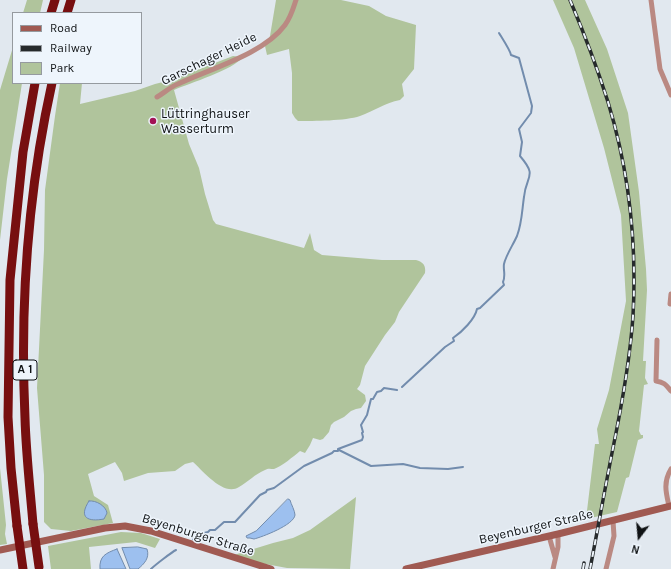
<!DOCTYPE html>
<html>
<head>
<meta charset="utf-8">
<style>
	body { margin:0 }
	#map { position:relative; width:671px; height:569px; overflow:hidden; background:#e1e8ef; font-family:Karla,sans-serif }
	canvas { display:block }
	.legend { position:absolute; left:12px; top:12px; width:130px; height:72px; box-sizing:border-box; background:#eef5fc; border:1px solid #959a9f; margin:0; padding:5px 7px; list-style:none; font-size:12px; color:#0f1214 }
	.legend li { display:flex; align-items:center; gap:8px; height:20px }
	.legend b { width:20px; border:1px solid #959a9f }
	.north { position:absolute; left:619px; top:517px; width:40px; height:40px; -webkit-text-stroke:3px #eef5fc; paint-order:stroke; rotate:196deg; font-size:11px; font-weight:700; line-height:16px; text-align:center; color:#0f1214 }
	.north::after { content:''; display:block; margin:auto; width:14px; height:18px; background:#0f1214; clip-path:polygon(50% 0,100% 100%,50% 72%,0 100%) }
</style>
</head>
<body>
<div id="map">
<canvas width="671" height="569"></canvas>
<ul class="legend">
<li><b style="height:5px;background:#a05a52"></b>Road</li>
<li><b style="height:5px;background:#262a2c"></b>Railway</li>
<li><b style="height:11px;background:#b0c49c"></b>Park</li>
</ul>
<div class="north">N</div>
</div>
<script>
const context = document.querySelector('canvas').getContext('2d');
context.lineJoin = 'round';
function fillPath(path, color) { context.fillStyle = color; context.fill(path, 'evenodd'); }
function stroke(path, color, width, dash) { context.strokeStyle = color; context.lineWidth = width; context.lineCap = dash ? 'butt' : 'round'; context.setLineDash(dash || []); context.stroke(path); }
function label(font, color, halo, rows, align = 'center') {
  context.font = font + ' Karla,sans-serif'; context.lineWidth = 3; context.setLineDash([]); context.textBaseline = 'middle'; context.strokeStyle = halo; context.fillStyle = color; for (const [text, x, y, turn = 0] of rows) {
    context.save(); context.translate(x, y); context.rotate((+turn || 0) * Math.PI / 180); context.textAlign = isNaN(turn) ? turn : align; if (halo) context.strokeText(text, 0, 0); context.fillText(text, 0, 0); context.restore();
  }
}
fillPath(new Path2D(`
	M 27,0 L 43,0 L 40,13 L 23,13 Z
	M 276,0 L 341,0 L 369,6 L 386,16 L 416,25 L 414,69 L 402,84 L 404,96 L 400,100 C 385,103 374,111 360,116 C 345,121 314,121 298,121 L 295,118 L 292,113 L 292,73 L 289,49 L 267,55 L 265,46 L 270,36 Z
	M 553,0 L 585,0 L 607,49 L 628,113 L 639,192 L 646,269 L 647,290 L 643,361 L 646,361 L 645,378 L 648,384 L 644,385 L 639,431 L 641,435 L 643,435 L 643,438 L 638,440 L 629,477 L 626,478 L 617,512 L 586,519 L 595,444 L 599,444 L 597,429 L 609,390 L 626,301 L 621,215 L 604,148 L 574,48 Z
	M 13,47 L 13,83 L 22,83 L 7,179 L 0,240 L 0,90 Z
	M 233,56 L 243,57 C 233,70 190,83 174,90 L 189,144 L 199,168 L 205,194 L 213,220 L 216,224 L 304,248 L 310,233 L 314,250 L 322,255 L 382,260 L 416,260 C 423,262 426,265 425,273 L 399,312 L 395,322 L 385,335 L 365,366 L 360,385 L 357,389 L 365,395 L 366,401 L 361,408 L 356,409 L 351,411 L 344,417 L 334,422 L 331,425 L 329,432 L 323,439 L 320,440 L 313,438 L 310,445 L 305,453 L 300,451 C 294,456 281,467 274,469 C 271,469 268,468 265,470 C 255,474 248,482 239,487 C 224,497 203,471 193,462 L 185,464 L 175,471 L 148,473 L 124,481 L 122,473 L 115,462 L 88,474 L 94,496 L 108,505 L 113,523 L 71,531 L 51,529 L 44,522 L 44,475 L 37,388 L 44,250 L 45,190 L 55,116 L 60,83 L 82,83 L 80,104 L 135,91 L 155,84 L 171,80 Z
	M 0,468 L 6,525 L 5,534 L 7,544 L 0,545 Z
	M 356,497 L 350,569 L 287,568 L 260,563 L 234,555 L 273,543 L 293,538 L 310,530 Z
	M 121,532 L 141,533 L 160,539 L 155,548 L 136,542 L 89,547 L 91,569 L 51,569 L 48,546 Z`), '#b0c49c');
const water = new Path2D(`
	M 288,499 L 290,500 C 291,504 295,511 295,515 C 294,525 262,537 254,539 L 250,538 L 247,538 L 246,536 L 256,531 Z
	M 89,501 C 96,500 106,506 107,513 L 104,519 C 88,522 78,518 89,501 Z
	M 138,547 L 147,549 C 150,558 144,564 138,569 L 130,569 L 122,548 Z
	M 117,549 L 126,569 L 100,569 C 99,556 106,553 117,549 Z`);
fillPath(water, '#9dc0ef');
stroke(water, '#728cad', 1);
stroke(new Path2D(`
	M 402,387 L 445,347 L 454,341 L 453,338 C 462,332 475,319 477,309 L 480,308 L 504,285 L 503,282 C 506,275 503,270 504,264 C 506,255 513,245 517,236 C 522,223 522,210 524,197 C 526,175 538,177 520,156 L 522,142 L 519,129 L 531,113 L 532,106 L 519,58 L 511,55 C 510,50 502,38 499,33
	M 339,450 L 371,466 L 403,464 L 420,468 L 448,469 L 463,467
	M 193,539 L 204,533 L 208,532 L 210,530 L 215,530 L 224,522 L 235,522 L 260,495 L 266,492 L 267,490 L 274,488 L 304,466 L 332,453 L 334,451 L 338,451 L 338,449 L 362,440 L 363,437 L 362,433 L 363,432 L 361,425 L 367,415 L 371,399 L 373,399 L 377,392 L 381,391 L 384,388 L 397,390
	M 151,569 C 155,565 172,552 176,550`), '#728cad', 2);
stroke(new Path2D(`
	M 651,0 L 660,69 L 671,95
	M 157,97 C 164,93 170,87 178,84 C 209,69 264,54 285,25 C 291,17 293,9 296,0
	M 671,294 L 670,304 L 671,304
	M 657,340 L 656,381 C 664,382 666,385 671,391
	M 669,506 C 666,493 663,482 671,469
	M 549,536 L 555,557
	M 553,569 L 558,547 L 558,534
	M 606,569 L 614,536 L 613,521`), '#ba8982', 5);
stroke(new Path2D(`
	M 0,550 L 105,528 L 125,526 L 151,531 L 271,569
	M 406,569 L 558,534 L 671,506`), '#a05a52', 7);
stroke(new Path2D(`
	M 51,13 L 55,0
	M 67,13 L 71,0
	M 33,524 C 30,488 26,453 25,418 C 20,308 28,191 52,83
	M 17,526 L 11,468 L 8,417 L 10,280 L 23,152 L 35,83`), '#770f10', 9);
const rail = new Path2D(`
	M 570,0 C 584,33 597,67 608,102 C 629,171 637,244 633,316 C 630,360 622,404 613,448 C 605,488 598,528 590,569
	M 583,569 L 584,563`);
stroke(rail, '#262a2c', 3.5);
stroke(rail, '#eef5fc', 2, [6]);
stroke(new Path2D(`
	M 33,524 L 39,567
	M 17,526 L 23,569`), '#770f10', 9);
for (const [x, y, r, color] of [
	[153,121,4,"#a31255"]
]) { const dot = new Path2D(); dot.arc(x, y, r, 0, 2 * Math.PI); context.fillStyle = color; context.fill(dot); stroke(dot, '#eef5fc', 1.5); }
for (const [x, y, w] of [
	[25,370,24]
]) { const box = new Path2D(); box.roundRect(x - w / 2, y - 10, w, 20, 3); context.fillStyle = '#eef5fc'; context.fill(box); stroke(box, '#0f1214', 1); }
label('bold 12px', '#0f1214', null, [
	["A 1",25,370]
]);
label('13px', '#0f1214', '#eef5fc', [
	["Garschager Heide",209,59,-26],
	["Beyenburger Straße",536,527,-13],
	["Beyenburger Straße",198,535,17]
]);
label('13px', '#0f1214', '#eef5fc', [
	["Lüttringhauser",161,114],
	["Wasserturm",161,129]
], 'left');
</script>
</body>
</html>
